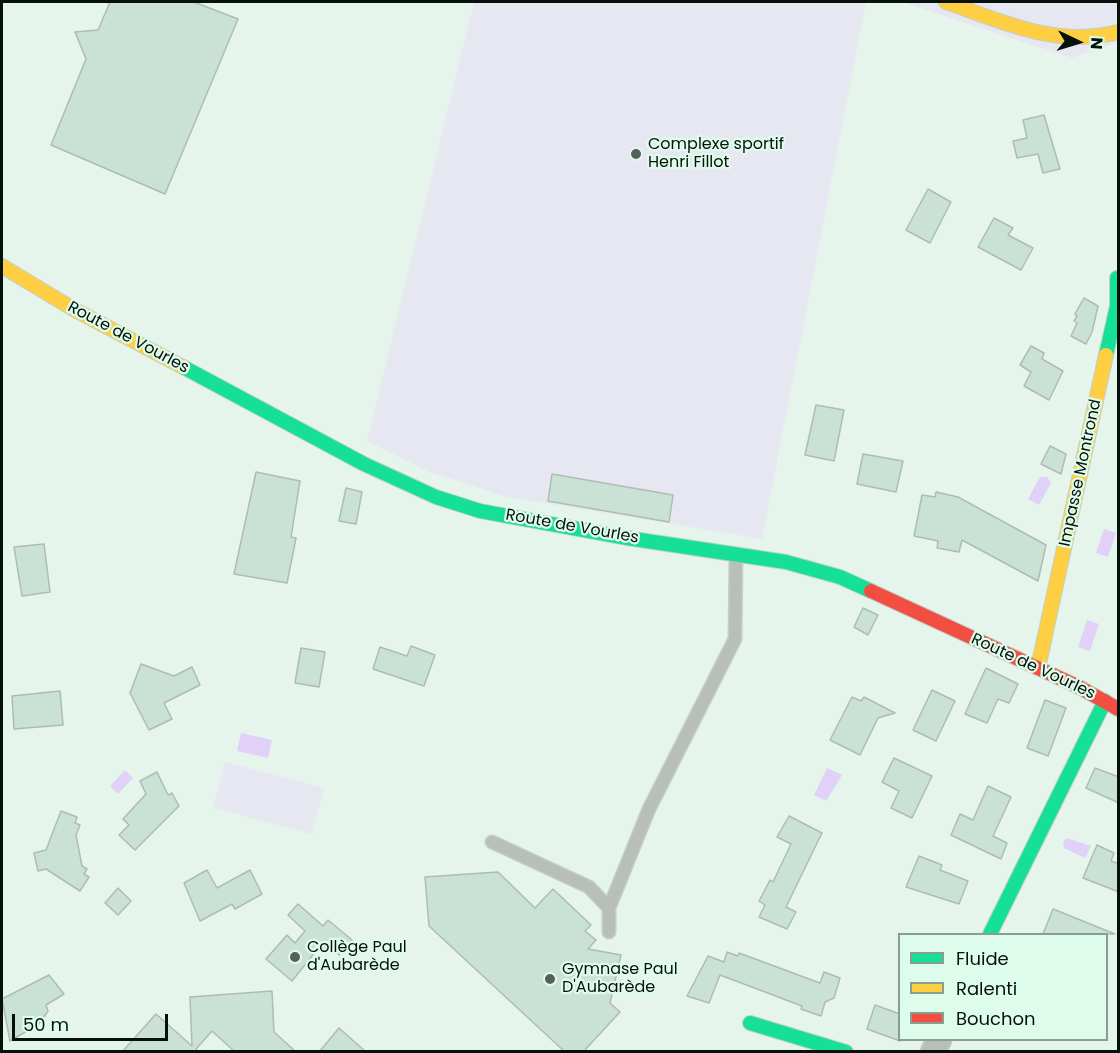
<!DOCTYPE html>
<html>
<head>
<meta charset="utf-8">
<style>
	body { margin:0 }
	#map { position:relative; width:1120px; height:1053px; overflow:hidden; background:#e5f5ec; font-family:Poppins,sans-serif }
	canvas { display:block }
	.frame { position:absolute; inset:0; border:3px solid #07110c; pointer-events:none }
	.legend { position:absolute; left:898px; top:933px; width:210px; height:108px; box-sizing:border-box; background:#defceb; border:2px solid #889e92; margin:0; padding:8px 10px; list-style:none; font-size:18px; color:#07110c }
	.legend li { display:flex; align-items:center; gap:12px; height:30px }
	.legend b { width:30px; border:2px solid #889e92 }
	.north { position:absolute; left:1048px; top:12px; width:60px; height:60px; -webkit-text-stroke:4px #defceb; paint-order:stroke; rotate:94deg; font-size:16px; font-weight:700; line-height:24px; text-align:center; color:#07110c }
	.north::after { content:''; display:block; margin:auto; width:21px; height:27px; background:#07110c; clip-path:polygon(50% 0,100% 100%,50% 72%,0 100%) }
	.scale { position:absolute; left:12px; top:1014px; width:156px; height:27px; box-sizing:border-box; border:3px solid #07110c; border-top:0; padding-left:8px; font-size:18px; line-height:21px; white-space:nowrap; color:#07110c; -webkit-text-stroke:4px #defceb; paint-order:stroke }
</style>
</head>
<body>
<div id="map">
<canvas width="1120" height="1053"></canvas>
<div class="frame"></div>
<ul class="legend">
<li><b style="height:8px;background:#16e098"></b>Fluide</li>
<li><b style="height:8px;background:#ffcf43"></b>Ralenti</li>
<li><b style="height:8px;background:#f24e42"></b>Bouchon</li>
</ul>
<div class="north">N</div>
<div class="scale">50 m</div>
</div>
<script>
const context = document.querySelector('canvas').getContext('2d');
context.lineJoin = 'round';
function fillPath(path, color) { context.fillStyle = color; context.fill(path, 'evenodd'); }
function stroke(path, color, width, dash) { context.strokeStyle = color; context.lineWidth = width; context.lineCap = dash ? 'butt' : 'round'; context.setLineDash(dash || []); context.stroke(path); }
function label(font, color, halo, rows, align = 'center') {
  context.font = font + ' Poppins,sans-serif'; context.lineWidth = 4.5; context.setLineDash([]); context.textBaseline = 'middle'; context.strokeStyle = halo; context.fillStyle = color; for (const [text, x, y, turn = 0] of rows) {
    context.save(); context.translate(x, y); context.rotate((+turn || 0) * Math.PI / 180); context.textAlign = isNaN(turn) ? turn : align; if (halo) context.strokeText(text, 0, 0); context.fillText(text, 0, 0); context.restore();
  }
}
fillPath(new Path2D(`
	M 474,2 L 866,2 L 762,539 L 503,496 L 427,471 L 367,441 Z
	M 902,2 L 1118,2 L 1118,42 L 1072,58 Z
	M 225,762 L 324,788 L 312,834 L 213,808 Z`), '#e7e7f2');
fillPath(new Path2D(`
	M 1040,477 L 1047,477 L 1051,483 L 1039,505 L 1028,499 Z
	M 1104,529 L 1116,533 L 1108,557 L 1096,553 Z
	M 1087,620 L 1099,624 L 1090,651 L 1078,647 Z
	M 241,733 L 272,740 L 268,758 L 237,751 Z
	M 827,768 L 842,775 L 826,801 L 814,795 Z
	M 125,770 L 133,778 L 118,794 L 110,786 Z
	M 1067,838 L 1091,846 L 1085,858 L 1064,848 L 1063,842 Z`), '#e1d1f9');
const building = new Path2D(`
	M 110,2 L 194,2 L 238,19 L 165,194 L 51,145 L 86,59 L 75,32 L 98,30 Z
	M 1044,115 L 1060,169 L 1043,173 L 1038,154 L 1017,158 L 1013,141 L 1027,138 L 1023,120 Z
	M 928,189 L 951,202 L 930,243 L 906,230 Z
	M 994,218 L 1013,228 L 1008,235 L 1033,248 L 1021,270 L 978,247 Z
	M 1084,298 L 1098,306 L 1092,332 L 1086,344 L 1071,336 L 1077,323 L 1074,321 L 1077,316 L 1075,314 Z
	M 1031,346 L 1044,353 L 1042,359 L 1063,371 L 1049,400 L 1024,386 L 1031,372 L 1020,365 Z
	M 816,405 L 844,410 L 834,461 L 805,455 Z
	M 1050,446 L 1066,454 L 1061,474 L 1041,464 Z
	M 863,454 L 903,461 L 896,492 L 857,484 Z
	M 256,472 L 300,481 L 291,537 L 296,538 L 287,583 L 234,574 Z
	M 552,474 L 673,495 L 669,522 L 548,501 Z
	M 346,488 L 362,492 L 356,524 L 339,521 Z
	M 936,492 L 958,497 L 1046,545 L 1038,581 L 962,540 L 959,552 L 937,548 L 938,541 L 914,536 L 922,495 L 935,497 Z
	M 44,544 L 50,592 L 22,596 L 14,547 Z
	M 863,608 L 878,615 L 868,635 L 854,627 Z
	M 411,646 L 435,655 L 424,686 L 373,669 L 380,647 L 407,656 Z
	M 301,648 L 325,652 L 319,687 L 295,683 Z
	M 141,664 L 174,676 L 192,667 L 200,685 L 164,703 L 172,719 L 149,730 L 130,693 Z
	M 986,668 L 1018,684 L 1009,703 L 998,699 L 987,723 L 965,714 Z
	M 932,690 L 955,701 L 936,741 L 913,730 Z
	M 60,691 L 63,725 L 14,729 L 12,696 Z
	M 852,697 L 861,701 L 864,697 L 895,713 L 878,718 L 860,755 L 830,740 Z
	M 1045,700 L 1066,708 L 1048,756 L 1027,748 Z
	M 894,758 L 932,776 L 912,818 L 891,808 L 899,791 L 882,782 Z
	M 1095,768 L 1119,777 L 1119,803 L 1086,788 Z
	M 157,772 L 168,795 L 172,793 L 179,806 L 135,850 L 119,835 L 129,825 L 123,819 L 146,794 L 140,781 Z
	M 988,786 L 1011,797 L 993,836 L 1007,843 L 1001,859 L 951,835 L 960,814 L 973,820 Z
	M 61,811 L 77,817 L 75,823 L 80,825 L 76,835 L 82,866 L 87,869 L 84,874 L 89,877 L 80,891 L 46,869 L 38,871 L 34,853 L 46,850 Z
	M 789,816 L 822,833 L 786,907 L 796,912 L 787,929 L 759,917 L 765,905 L 759,901 L 770,880 L 773,882 L 791,844 L 777,837 Z
	M 1097,845 L 1114,853 L 1111,861 L 1119,864 L 1119,892 L 1083,878 Z
	M 919,856 L 942,865 L 940,870 L 968,881 L 959,904 L 906,887 Z
	M 207,870 L 217,888 L 250,870 L 262,894 L 235,909 L 232,904 L 200,921 L 184,883 Z
	M 498,872 L 535,908 L 553,889 L 591,925 L 585,931 L 596,940 L 588,949 L 621,955 L 610,1003 L 620,1012 L 583,1052 L 565,1052 L 429,926 L 425,877 Z
	M 118,888 L 131,901 L 118,915 L 105,903 Z
	M 298,904 L 323,926 L 328,920 L 352,940 L 339,955 L 330,947 L 327,951 L 321,945 L 292,981 L 266,959 L 287,935 L 295,943 L 305,931 L 288,915 Z
	M 1053,909 L 1115,934 L 1043,934 Z
	M 727,952 L 738,956 L 739,953 L 820,983 L 824,972 L 840,978 L 834,998 L 825,1002 L 821,1016 L 801,1009 L 802,1006 L 720,975 L 709,1003 L 687,996 L 708,956 L 724,962 Z
	M 49,975 L 64,994 L 46,1005 L 48,1011 L 39,1024 L 10,1041 L 2,999 Z
	M 272,991 L 274,1032 L 296,1052 L 235,1052 L 212,1031 L 196,1049 L 198,1052 L 122,1052 L 156,1014 L 192,1046 L 190,997 Z
	M 875,1005 L 900,1014 L 900,1041 L 867,1029 Z
	M 339,1028 L 366,1052 L 319,1052 Z`);
fillPath(building, '#cae2d5');
stroke(building, '#afbbb4', 1.5);
const lane = new Path2D(`
	M 492,842 L 589,887 L 609,908
	M 609,932 L 609,908 L 649,809 L 735,639 L 736,554`);
const street = new Path2D(`
	M 933,1052 L 939,1040`);
const fast = new Path2D(`
	M 1106,355 L 1117,306 L 1117,278
	M 183,367 L 364,464 L 436,497 L 480,511 L 627,538 L 786,562 L 840,577 L 871,591
	M 990,934 L 1105,701
	M 750,1023 L 846,1052`);
const slow = new Path2D(`
	M 946,2 C 1003,22 1057,48 1118,32
	M 2,266 L 75,310 L 183,367
	M 1038,668 L 1106,355`);
const jam = new Path2D(`
	M 871,591 L 1079,687 L 1118,709`);
stroke(lane, '#c3cfc8', 15);
stroke(street, '#c3cfc8', 27);
stroke(fast, '#c3cfc8', 16);
stroke(slow, '#c3cfc8', 16);
stroke(jam, '#c3cfc8', 16);
stroke(lane, '#b8bfbb', 12);
stroke(street, '#b8bfbb', 24);
stroke(fast, '#16e098', 14);
stroke(slow, '#ffcf43', 14);
stroke(jam, '#f24e42', 14);
for (const [x, y, r, color] of [
	[636,154,6,"#55615a"],
	[295,957,6,"#55615a"],
	[550,979,6,"#55615a"]
]) { const dot = new Path2D(); dot.arc(x, y, r, 0, 2 * Math.PI); context.fillStyle = color; context.fill(dot); stroke(dot, '#defceb', 2); }
label('16px', '#07110c', '#defceb', [
	["Complexe sportif",648,145],
	["Henri Fillot",648,163],
	["Collège Paul",307,948],
	["d'Aubarède",307,966],
	["Gymnase Paul",562,970],
	["D'Aubarède",562,988]
], 'left');
label('16px', '#07110c', '#defceb', [
	["Route de Vourles",128,338,28],
	["Impasse Montrond",1081,473,-78],
	["Route de Vourles",572,527,10],
	["Route de Vourles",1033,667,25]
]);
</script>
</body>
</html>
